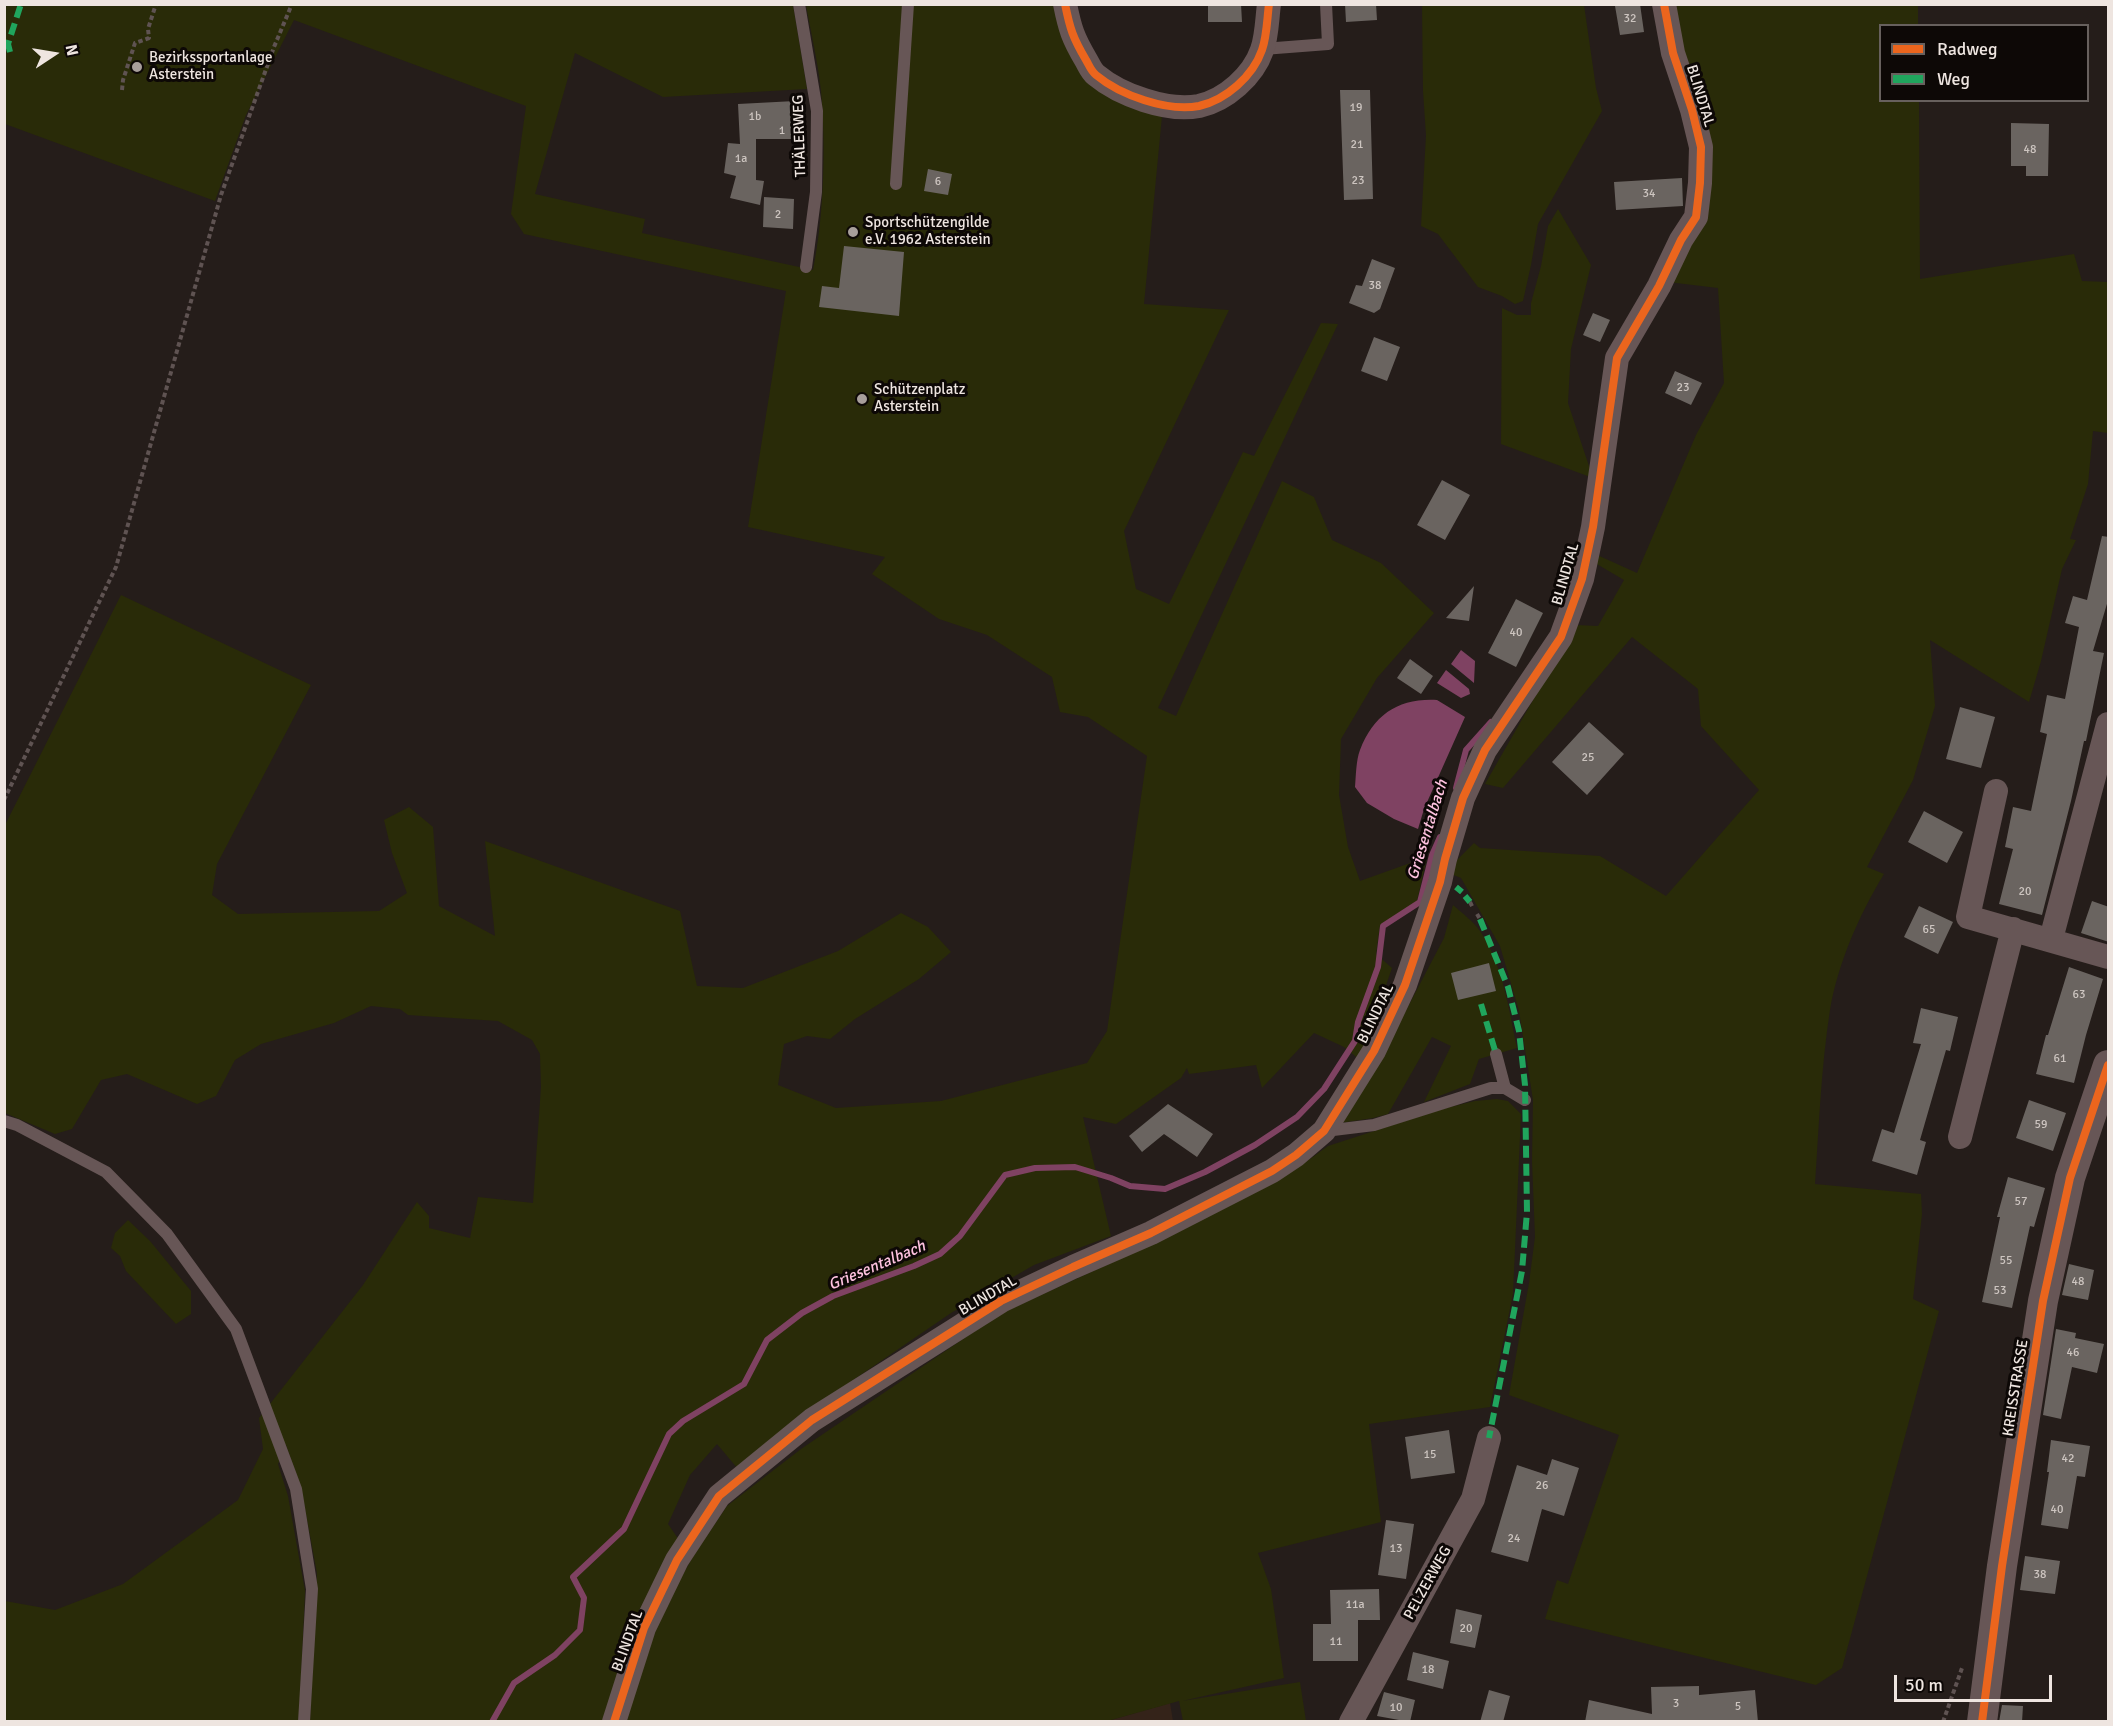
<!DOCTYPE html>
<html>
<head>
<meta charset="utf-8">
<style>
	body { margin:0 }
	#map { position:relative; width:2113px; height:1726px; overflow:hidden; background:#251d1a; font-family:Signika,sans-serif }
	canvas { display:block }
	.frame { position:absolute; inset:0; border:6px solid #eee5e0; pointer-events:none }
	.legend { position:absolute; left:1879px; top:24px; width:210px; height:78px; box-sizing:border-box; background:#0d0806; border:2px solid #67605d; margin:0; padding:8px 10px; list-style:none; font-size:18px; color:#eee5e0 }
	.legend li { display:flex; align-items:center; gap:12px; height:30px }
	.legend b { width:30px; border:2px solid #67605d }
	.north { position:absolute; left:24px; top:24px; width:60px; height:60px; -webkit-text-stroke:4px #0d0806; paint-order:stroke; rotate:78deg; font-size:16px; font-weight:700; line-height:24px; text-align:center; color:#eee5e0 }
	.north::after { content:''; display:block; margin:auto; width:21px; height:27px; background:#eee5e0; clip-path:polygon(50% 0,100% 100%,50% 72%,0 100%) }
	.scale { position:absolute; left:1894px; top:1675px; width:158px; height:27px; box-sizing:border-box; border:3px solid #eee5e0; border-top:0; padding-left:8px; font-size:18px; line-height:21px; white-space:nowrap; color:#eee5e0; -webkit-text-stroke:4px #0d0806; paint-order:stroke }
</style>
</head>
<body>
<div id="map">
<canvas width="2113" height="1726"></canvas>
<div class="frame"></div>
<ul class="legend">
<li><b style="height:8px;background:#eb651d"></b>Radweg</li>
<li><b style="height:8px;background:#20a55d"></b>Weg</li>
</ul>
<div class="north">N</div>
<div class="scale">50 m</div>
</div>
<script>
const context = document.querySelector('canvas').getContext('2d');
context.lineJoin = 'round';
function fillPath(path, color) { context.fillStyle = color; context.fill(path, 'evenodd'); }
function stroke(path, color, width, dash) { context.strokeStyle = color; context.lineWidth = width; context.lineCap = dash ? 'butt' : 'round'; context.setLineDash(dash || []); context.stroke(path); }
function label(font, color, halo, rows, align = 'center') {
  context.font = font + ' Signika,sans-serif'; context.lineWidth = 6; context.setLineDash([]); context.textBaseline = 'middle'; context.strokeStyle = halo; context.fillStyle = color; for (const [text, x, y, turn = 0] of rows) {
    context.save(); context.translate(x, y); context.rotate((+turn || 0) * Math.PI / 180); context.textAlign = isNaN(turn) ? turn : align; if (halo) context.strokeText(text, 0, 0); context.fillText(text, 0, 0); context.restore();
  }
}
fillPath(new Path2D(`
	M 1170,1703 L 1173,1721 L 1104,1722 Z`), '#342319');
fillPath(new Path2D(`
	M 4,5 L 793,5 L 807,89 L 663,97 L 575,53 L 535,194 L 645,219 L 642,233 L 813,270 C 824,217 826,145 821,91 C 818,62 811,33 806,5 L 1055,5 L 1069,49 L 1162,116 L 1144,304 L 1229,310 L 1124,531 L 1136,589 L 1169,604 L 1243,452 L 1254,456 L 1321,323 L 1338,324 L 1158,708 L 1176,716 L 1282,481 L 1314,497 L 1332,540 L 1381,563 L 1434,613 L 1377,678 L 1341,739 L 1339,795 L 1348,847 L 1360,881 L 1427,857 L 1417,901 L 1380,925 L 1376,954 L 1392,968 L 1360,1060 L 1344,1047 L 1314,1033 L 1262,1088 L 1256,1065 L 1189,1074 L 1187,1068 L 1181,1078 L 1116,1124 L 1083,1117 L 1111,1236 L 1034,1265 L 951,1313 L 824,1400 L 738,1469 L 717,1444 L 690,1475 L 668,1524 L 679,1540 L 607,1721 L 310,1721 L 317,1573 L 301,1487 L 286,1445 L 278,1464 L 288,1496 L 305,1591 L 299,1721 L 5,1721 L 5,1601 L 55,1610 L 123,1584 L 238,1500 L 263,1449 L 259,1418 L 363,1285 L 417,1202 L 429,1216 L 429,1228 L 470,1238 L 478,1197 L 533,1203 L 541,1087 L 540,1054 L 532,1040 L 498,1021 L 408,1015 L 400,1009 L 371,1006 L 334,1023 L 261,1044 L 235,1060 L 216,1096 L 197,1104 L 127,1074 L 101,1080 L 72,1129 L 55,1134 L 5,1113 L 5,825 L 121,595 L 311,685 L 217,864 L 212,895 L 238,914 L 379,911 L 407,893 L 392,853 L 384,820 L 409,807 L 433,827 L 439,906 L 495,936 L 485,841 L 680,911 L 697,986 L 743,988 L 838,951 L 901,913 L 928,927 L 951,952 L 919,979 L 855,1019 L 830,1039 L 807,1036 L 784,1044 L 778,1085 L 836,1108 L 941,1101 L 1087,1063 L 1107,1031 L 1147,756 L 1088,717 L 1060,712 L 1052,677 L 987,635 L 939,619 L 872,574 L 885,557 L 748,527 L 786,291 L 524,234 L 511,214 L 526,106 L 294,20 L 246,115 L 215,201 L 5,124 Z
	M 1422,5 L 1584,5 L 1596,88 L 1602,111 L 1538,224 L 1531,265 L 1523,301 L 1515,304 L 1502,296 L 1478,287 L 1438,234 L 1421,226 L 1426,135 L 1423,91 Z
	M 1671,5 L 1918,5 L 1918,25 L 1880,26 L 1880,100 L 1919,101 L 1920,279 L 2074,254 L 2082,281 L 2108,282 L 2108,433 L 2093,431 L 2088,484 L 2070,539 L 2076,540 L 2062,569 L 2041,661 L 2029,702 L 1930,640 L 1935,706 L 1913,780 L 1867,867 L 1884,874 C 1859,915 1838,963 1830,1010 C 1821,1068 1819,1126 1815,1184 L 1921,1194 L 1922,1214 L 1913,1299 L 1939,1311 L 1842,1668 L 1816,1685 L 1545,1619 L 1557,1580 L 1568,1584 L 1619,1435 L 1509,1395 L 1529,1283 L 1535,1237 L 1532,1161 L 1533,1100 L 1519,1011 L 1500,946 L 1461,878 L 1451,874 L 1454,863 L 1474,843 L 1480,848 L 1600,856 L 1666,896 L 1759,790 L 1701,726 L 1698,689 L 1632,637 L 1503,788 L 1485,784 L 1576,625 L 1598,626 L 1624,580 L 1595,563 L 1595,554 L 1637,573 L 1696,435 L 1724,383 L 1718,288 L 1668,282 L 1701,212 Z
	M 1558,209 L 1591,265 L 1571,349 L 1568,403 L 1593,478 L 1501,444 L 1502,308 L 1517,315 L 1531,315 L 1531,303 L 1541,266 L 1548,226 Z
	M 1453,905 C 1462,913 1474,922 1480,931 C 1503,964 1509,1010 1517,1048 L 1479,1059 L 1470,1084 L 1424,1102 L 1451,1046 L 1432,1037 L 1388,1114 L 1373,1118 L 1340,1123 L 1400,1022 L 1444,938 Z
	M 1497,1099 L 1508,1101 L 1521,1114 L 1513,1294 L 1490,1407 L 1369,1424 L 1381,1522 L 1258,1553 L 1271,1589 L 1284,1678 L 1182,1701 L 1300,1682 L 1306,1721 L 1183,1721 L 1179,1701 L 1104,1722 L 620,1722 L 666,1604 L 694,1555 L 727,1506 L 801,1449 L 1000,1314 L 1154,1243 L 1275,1179 L 1310,1159 L 1328,1146 L 1442,1109 L 1475,1101 Z
	M 128,1220 L 150,1241 L 191,1291 L 191,1314 L 176,1324 L 126,1271 L 120,1256 L 111,1248 L 115,1233 Z`), '#292b08');
fillPath(new Path2D(`
	M 1461,650 L 1475,661 L 1474,683 L 1451,664 Z
	M 1446,670 L 1469,689 L 1470,694 L 1461,698 L 1437,683 Z
	M 1437,700 L 1465,717 L 1424,809 L 1418,829 L 1394,819 L 1367,803 L 1355,787 C 1356,776 1356,760 1360,750 C 1374,714 1399,698 1437,700 Z`), '#7f4262');
stroke(new Path2D(`
	M 1456,788 L 1466,750 L 1491,722
	M 492,1722 L 514,1683 L 555,1655 L 580,1630 L 584,1598 L 573,1577 L 624,1529 L 669,1434 L 683,1421 L 744,1384 L 767,1340 L 802,1313 L 833,1296 L 914,1266 L 940,1254 L 960,1236 L 1005,1175 L 1035,1168 L 1075,1167 L 1111,1178 L 1130,1186 L 1165,1189 L 1205,1172 L 1255,1145 L 1297,1117 L 1324,1089 L 1355,1041 L 1358,1022 L 1378,967 L 1383,926 L 1420,902 L 1432,855 L 1440,837`), '#7f4262', 6);
fillPath(new Path2D(`
	M 1208,4 L 1241,4 L 1242,22 L 1208,22 Z
	M 1345,4 L 1376,4 L 1377,20 L 1346,22 Z
	M 1626,4 L 1640,4 L 1644,32 L 1620,35 L 1615,6 Z
	M 1340,90 L 1370,90 L 1373,199 L 1344,200 Z
	M 795,101 L 794,139 L 756,139 L 756,180 L 764,181 L 760,205 L 730,198 L 736,176 L 724,173 L 728,143 L 740,144 L 738,104 Z
	M 2011,123 L 2049,124 L 2048,176 L 2026,176 L 2026,166 L 2011,166 Z
	M 928,169 L 952,174 L 948,195 L 924,191 Z
	M 1682,178 L 1683,206 L 1616,210 L 1614,182 Z
	M 764,197 L 794,199 L 793,229 L 763,227 Z
	M 844,246 L 904,252 L 899,316 L 819,307 L 822,286 L 839,288 Z
	M 1372,259 L 1395,268 L 1380,309 L 1374,313 L 1349,303 L 1356,285 L 1362,286 Z
	M 1593,313 L 1610,320 L 1600,342 L 1583,335 Z
	M 1374,337 L 1400,347 L 1387,381 L 1361,371 Z
	M 1675,371 L 1702,383 L 1691,405 L 1665,393 Z
	M 1442,480 L 1470,495 L 1445,540 L 1417,525 Z
	M 2102,536 L 2109,537 L 2109,597 L 2093,651 L 2104,653 L 2086,741 L 2084,741 L 2071,801 L 2042,915 L 1999,904 L 2013,849 L 2005,847 L 2013,807 L 2031,811 L 2047,734 L 2040,732 L 2047,695 L 2065,699 L 2079,627 L 2065,623 L 2073,596 L 2087,600 Z
	M 1474,586 L 1469,621 L 1446,618 Z
	M 1516,599 L 1543,613 L 1516,667 L 1488,653 Z
	M 1410,659 L 1433,676 L 1421,694 L 1397,678 Z
	M 1960,707 L 1995,717 L 1981,768 L 1946,759 Z
	M 1589,722 L 1624,754 L 1587,795 L 1552,762 Z
	M 1924,811 L 1963,832 L 1947,863 L 1908,842 Z
	M 2092,901 L 2109,907 L 2109,942 L 2081,933 Z
	M 1919,906 L 1953,922 L 1938,954 L 1904,937 Z
	M 1489,963 L 1496,991 L 1458,1000 L 1451,973 Z
	M 2069,967 L 2103,979 L 2086,1035 L 2074,1083 L 2036,1074 L 2046,1035 L 2048,1035 Z
	M 1921,1008 L 1958,1017 L 1950,1051 L 1946,1050 L 1920,1140 L 1926,1142 L 1917,1175 L 1872,1161 L 1882,1129 L 1894,1133 L 1921,1044 L 1913,1043 Z
	M 2029,1100 L 2066,1113 L 2053,1151 L 2016,1138 Z
	M 1168,1104 L 1213,1134 L 1197,1157 L 1164,1134 L 1142,1152 L 1129,1136 Z
	M 2008,1177 L 2045,1188 L 2034,1227 L 2030,1226 L 2012,1308 L 1982,1302 L 2000,1217 L 1997,1217 Z
	M 2069,1264 L 2094,1270 L 2088,1300 L 2062,1295 Z
	M 2056,1329 L 2076,1333 L 2075,1338 L 2104,1344 L 2097,1373 L 2072,1367 L 2061,1419 L 2043,1415 Z
	M 1449,1430 L 1455,1473 L 1411,1479 L 1405,1437 Z
	M 2051,1440 L 2090,1446 L 2085,1477 L 2077,1476 L 2068,1529 L 2041,1525 L 2049,1472 L 2047,1472 Z
	M 1552,1459 L 1579,1468 L 1564,1516 L 1542,1509 L 1528,1562 L 1491,1552 L 1517,1465 L 1547,1475 Z
	M 1386,1520 L 1414,1524 L 1406,1579 L 1378,1575 Z
	M 2025,1556 L 2060,1561 L 2055,1594 L 2020,1590 Z
	M 1379,1589 L 1380,1620 L 1358,1620 L 1358,1661 L 1313,1661 L 1313,1624 L 1331,1624 L 1330,1590 Z
	M 1456,1609 L 1482,1615 L 1475,1648 L 1450,1643 Z
	M 1413,1652 L 1449,1661 L 1443,1689 L 1407,1680 Z
	M 1699,1686 L 1699,1695 L 1755,1690 L 1758,1722 L 1585,1722 L 1589,1700 L 1652,1714 L 1651,1687 Z
	M 1489,1690 L 1510,1696 L 1503,1722 L 1480,1722 Z
	M 1384,1692 L 1415,1700 L 1410,1722 L 1377,1716 Z
	M 2002,1705 L 2023,1706 L 2022,1722 L 1999,1722 Z`), '#6a6460');
stroke(new Path2D(`
	M 122,90 L 123,80 L 135,43 L 149,38 L 148,29 L 156,4
	M 4,800 L 116,567 L 221,195 L 274,47 L 292,4
	M 1470,902 L 1473,908
	M 1477,914 L 1480,919
	M 1943,1722 L 1962,1668`), '#5f5352', 4, [4.5, 3]);
stroke(new Path2D(`
	M 799,4 L 817,111 L 816,192 L 806,267
	M 1263,49 L 1328,44 L 1326,4
	M 896,184 L 908,4
	M 1496,1054 L 1505,1088
	M 4,1121 L 17,1125 L 106,1172 L 167,1234 L 236,1329 L 296,1489 L 312,1589 L 304,1722
	M 1325,1131 L 1374,1125 L 1491,1088 L 1505,1088 L 1525,1100`), '#675656', 12);
stroke(new Path2D(`
	M 1065,4 C 1070,29 1073,38 1086,60 C 1089,65 1091,71 1096,75 C 1120,95 1167,112 1199,106 C 1226,100 1253,76 1262,50 C 1267,36 1267,19 1269,4
	M 1996,791 L 1968,917 L 2108,957
	M 2051,939 L 2108,724
	M 1960,1137 L 2013,929
	M 614,1722 L 644,1628 L 677,1560 L 719,1496 L 812,1420 L 1001,1301 L 1073,1267 L 1151,1233 L 1272,1171 L 1296,1155 L 1324,1131 L 1374,1051 L 1405,985 L 1440,882 L 1445,859 L 1463,798 L 1485,750 L 1561,637 L 1582,579 L 1593,527 L 1617,358 L 1659,286 L 1681,240 L 1696,217 L 1700,183 L 1701,147 L 1692,110 L 1673,53 L 1664,4
	M 1351,1722 L 1473,1499 L 1489,1438`), '#675656', 24);
stroke(new Path2D(`
	M 1982,1722 L 2002,1566 L 2043,1301 L 2070,1178 L 2108,1065`), '#675656', 30);
stroke(new Path2D(`
	M 10,52 L 8,44 L 21,4
	M 1456,887 L 1462,892
	M 1465,896 L 1470,902
	M 1480,919 L 1508,987 L 1519,1031 L 1525,1085 L 1527,1212 L 1522,1271 L 1489,1438
	M 1481,1004 L 1496,1054`), '#20a55d', 6, [12, 6]);
stroke(new Path2D(`
	M 1065,4 C 1070,29 1073,38 1086,60 C 1089,65 1091,71 1096,75 C 1120,95 1167,112 1199,106 C 1226,100 1253,76 1262,50 C 1267,36 1267,19 1269,4
	M 614,1722 L 644,1628 L 677,1560 L 719,1496 L 812,1420 L 1001,1301 L 1073,1267 L 1151,1233 L 1272,1171 L 1296,1155 L 1324,1131 L 1374,1051 L 1405,985 L 1440,882 L 1445,859 L 1463,798 L 1485,750 L 1561,637 L 1582,579 L 1593,527 L 1617,358 L 1659,286 L 1681,240 L 1696,217 L 1700,183 L 1701,147 L 1692,110 L 1673,53 L 1664,4
	M 1982,1722 L 2002,1566 L 2043,1301 L 2070,1178 L 2108,1065`), '#eb651d', 8);
for (const [x, y, r, color] of [
	[137,67,6,"#a89f9b"],
	[853,232,6,"#a89f9b"],
	[862,399,6,"#a89f9b"]
]) { const dot = new Path2D(); dot.arc(x, y, r, 0, 2 * Math.PI); context.fillStyle = color; context.fill(dot); stroke(dot, '#0d0806', 2); }
label('12px', '#cdc5c0', null, [
	["32",1630,19],
	["19",1356,108],
	["1b",755,117],
	["1",782,131],
	["21",1357,145],
	["48",2030,150],
	["1a",741,159],
	["23",1358,181],
	["6",938,182],
	["34",1649,194],
	["2",778,215],
	["38",1375,286],
	["23",1683,388],
	["40",1516,633],
	["25",1588,758],
	["20",2025,892],
	["65",1929,930],
	["63",2079,995],
	["61",2060,1059],
	["59",2041,1125],
	["57",2021,1202],
	["55",2006,1261],
	["48",2078,1282],
	["53",2000,1291],
	["46",2073,1353],
	["15",1430,1455],
	["42",2068,1459],
	["26",1542,1486],
	["40",2057,1510],
	["24",1514,1539],
	["13",1396,1549],
	["38",2040,1575],
	["11a",1355,1605],
	["20",1466,1629],
	["11",1336,1642],
	["18",1428,1670],
	["3",1676,1704],
	["5",1738,1707],
	["10",1396,1708]
]);
label('15px', '#eee5e0', '#0d0806', [
	["Bezirkssportanlage",149,58],
	["Asterstein",149,75],
	["Sportschützengilde",865,223],
	["e.V. 1962 Asterstein",865,240],
	["Schützenplatz",874,390],
	["Asterstein",874,407]
], 'left');
label('15px', '#eee5e0', '#0d0806', [
	["BLINDTAL",1700,96,73],
	["THÄLERWEG",800,136,-92],
	["BLINDTAL",1566,574,-74],
	["BLINDTAL",1376,1014,-64],
	["BLINDTAL",988,1296,-30],
	["KREISSTRASSE",2016,1388,-81],
	["PELZERWEG",1428,1583,-61],
	["BLINDTAL",628,1641,-70]
]);
label('italic 16px', '#ffc3e0', '#0d0806', [
	["Griesentalbach",1428,830,-73],
	["Griesentalbach",877,1266,-23]
]);
</script>
</body>
</html>
